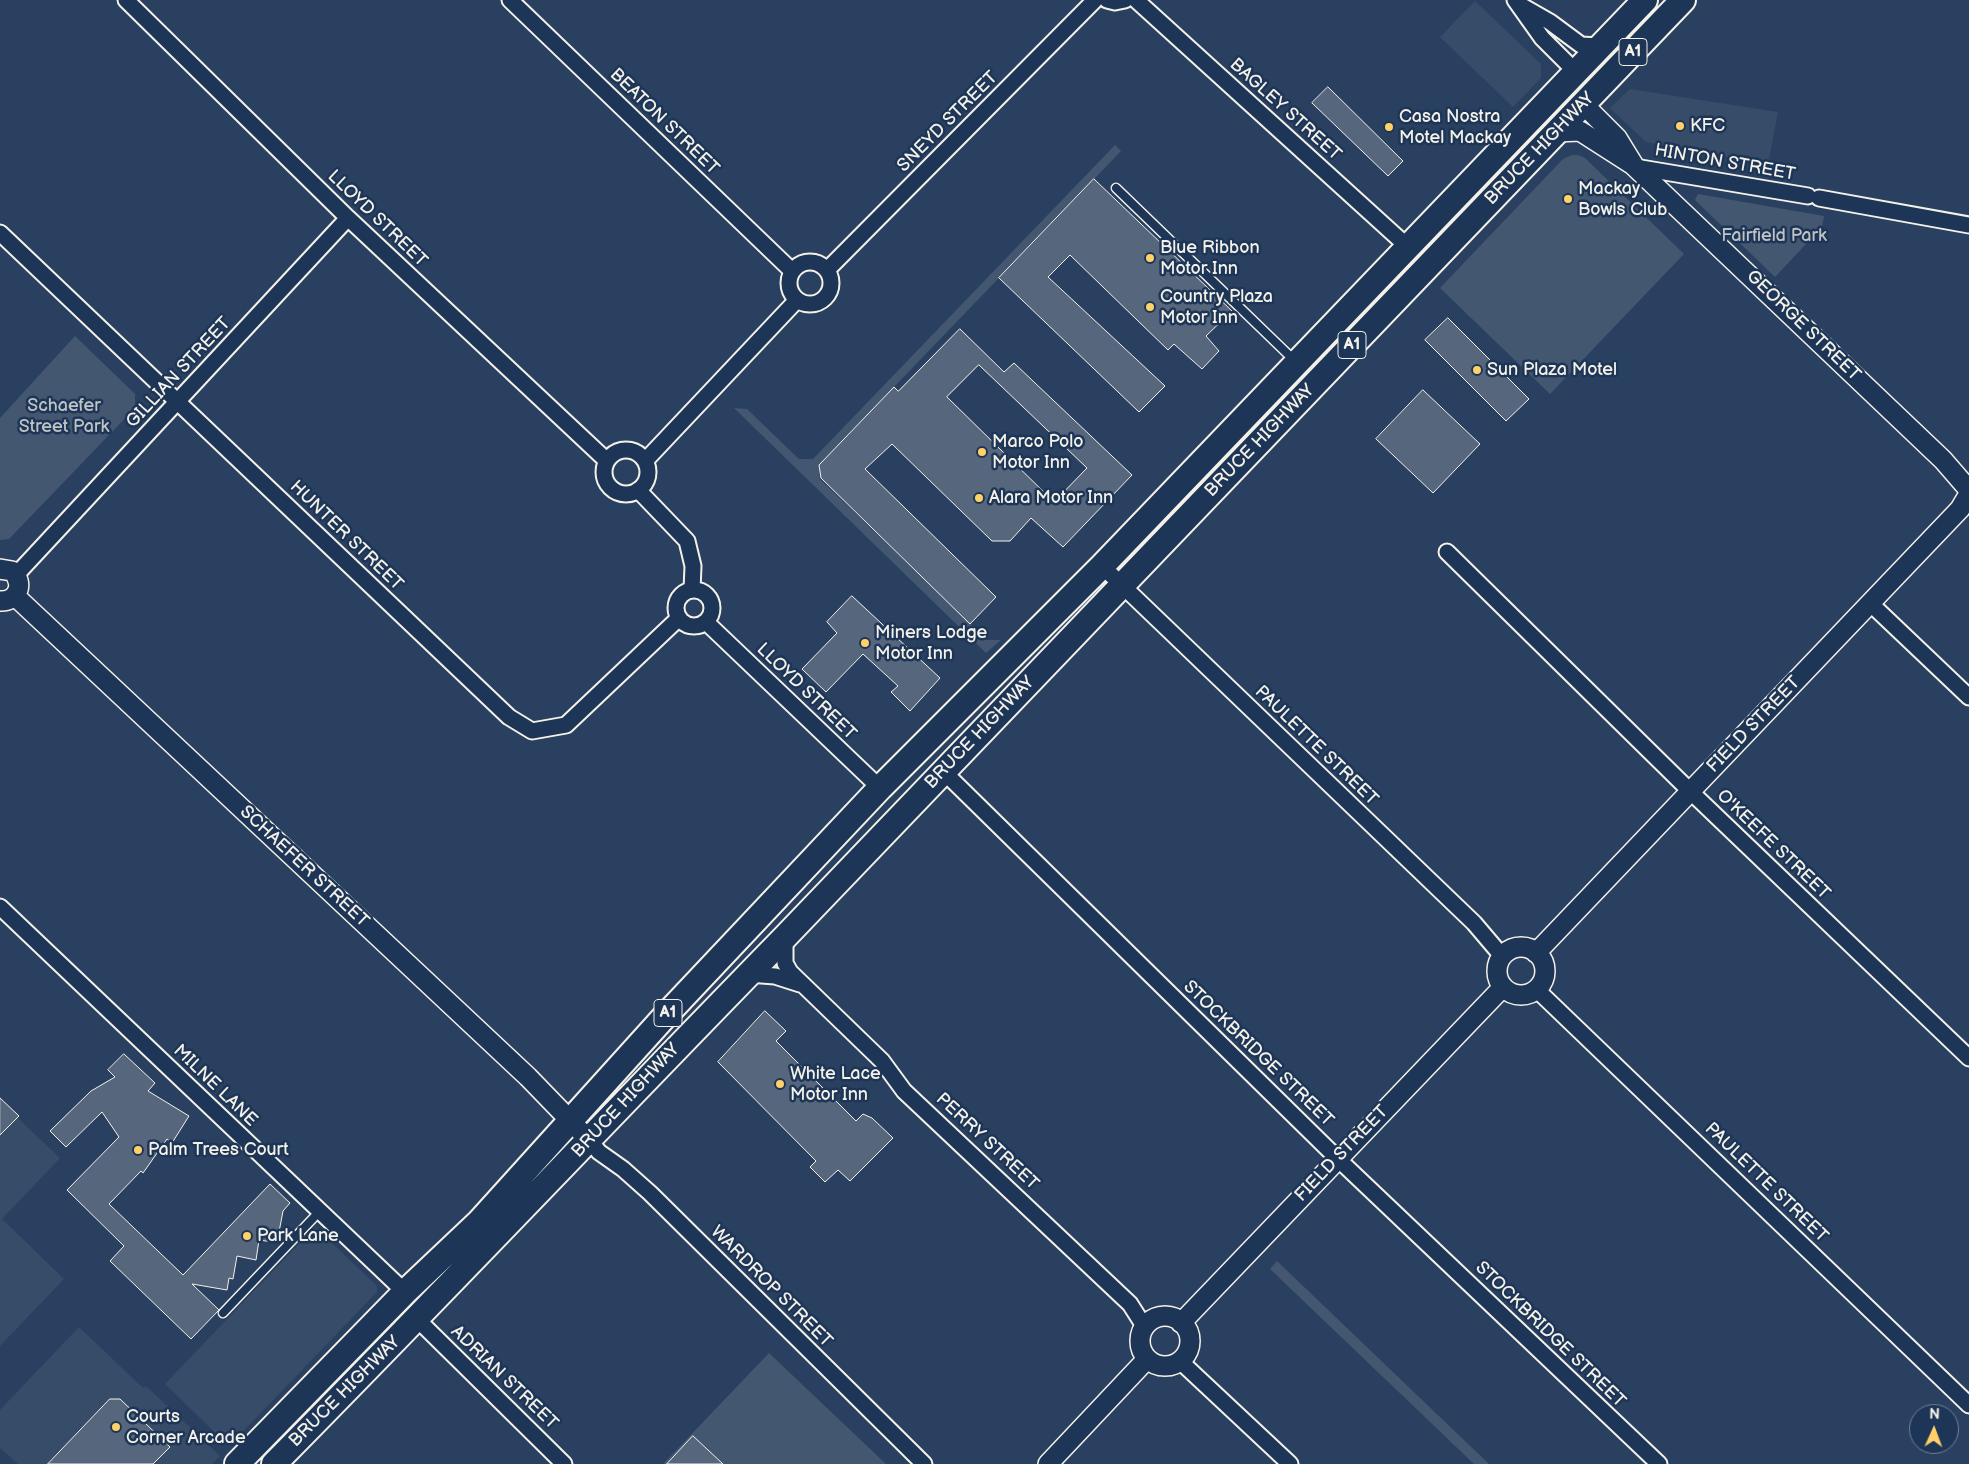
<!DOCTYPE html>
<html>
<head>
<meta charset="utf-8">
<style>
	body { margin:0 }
	#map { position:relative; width:1969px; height:1464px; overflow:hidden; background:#2a4060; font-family:"Balsamiq Sans",sans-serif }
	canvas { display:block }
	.north { position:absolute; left:1909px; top:1404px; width:50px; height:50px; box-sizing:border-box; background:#1d3557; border:1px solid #738091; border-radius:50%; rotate:2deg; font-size:14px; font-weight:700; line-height:20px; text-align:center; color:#f4f1e8 }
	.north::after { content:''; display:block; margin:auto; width:18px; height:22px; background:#ffd166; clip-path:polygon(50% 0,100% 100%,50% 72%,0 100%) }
</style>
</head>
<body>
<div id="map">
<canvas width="1969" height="1464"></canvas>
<div class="north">N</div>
</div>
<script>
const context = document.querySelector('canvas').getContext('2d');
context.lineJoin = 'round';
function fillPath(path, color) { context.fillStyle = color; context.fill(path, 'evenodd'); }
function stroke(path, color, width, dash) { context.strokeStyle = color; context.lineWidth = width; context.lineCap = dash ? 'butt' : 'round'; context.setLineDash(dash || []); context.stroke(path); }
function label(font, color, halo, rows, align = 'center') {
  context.font = font + ' "Balsamiq Sans",sans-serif'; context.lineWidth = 5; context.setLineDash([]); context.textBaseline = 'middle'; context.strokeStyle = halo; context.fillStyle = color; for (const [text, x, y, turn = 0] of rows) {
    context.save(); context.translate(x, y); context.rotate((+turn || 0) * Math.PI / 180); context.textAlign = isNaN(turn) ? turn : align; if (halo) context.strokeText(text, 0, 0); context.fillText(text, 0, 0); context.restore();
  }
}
fillPath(new Path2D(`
	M 1475,1 L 1541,64 L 1541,78 L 1513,107 L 1440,37 Z
	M 1630,89 L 1778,112 L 1768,164 L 1646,142 L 1610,108 Z
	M 0,1101 L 60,1158 L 2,1219 L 64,1279 L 0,1346 Z
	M 315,1227 L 377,1286 L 377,1292 L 229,1446 L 165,1384 Z
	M 79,1327 L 143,1388 L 146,1386 L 220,1456 L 212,1464 L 156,1464 L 154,1463 L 169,1447 L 119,1399 L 110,1400 L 48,1464 L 18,1464 L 0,1448 L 0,1410 Z`), '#374c69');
fillPath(new Path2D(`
	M 1115,145 L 1121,151 L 819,465 L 820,479 L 987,640 L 1001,640 L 986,653 L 734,408 L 747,409 L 799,459 L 813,459 Z
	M 1572,155 L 1578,155 L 1585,158 L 1684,254 L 1550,394 L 1440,288 L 1563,159 Z
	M 1698,194 L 1824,216 L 1822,227 L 1775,277 L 1695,200 Z
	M 75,336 L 135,394 L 135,408 L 9,539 L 0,540 L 0,418 Z
	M 1277,1261 L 1489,1464 L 1474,1464 L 1270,1269 Z
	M 769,1353 L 886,1464 L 663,1464 Z`), '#445771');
const building = new Path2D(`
	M 1328,87 L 1403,161 L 1388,176 L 1312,103 Z
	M 1094,179 L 1232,311 L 1206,336 L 1219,351 L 1202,369 L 1174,344 L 1168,350 L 1070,255 L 1048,277 L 1165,386 L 1139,412 L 999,278 Z
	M 1448,318 L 1529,399 L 1506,421 L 1425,340 Z
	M 960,329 L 1004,372 L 1014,363 L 1132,475 L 1063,547 L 1031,518 L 1010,541 L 992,541 L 892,444 L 865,469 L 996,597 L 970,624 L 821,478 L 819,465 L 894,387 L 898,391 ZM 979,365 L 1087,468 L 1054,502 L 947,397 Z
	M 1423,390 L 1480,444 L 1433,493 L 1376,439 Z
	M 852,596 L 940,678 L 910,711 L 891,692 L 898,686 L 863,654 L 826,692 L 802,669 L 837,633 L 827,622 Z
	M 765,1011 L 786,1031 L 776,1041 L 856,1121 L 863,1114 L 872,1118 L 893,1138 L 850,1181 L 838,1170 L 825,1182 L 810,1167 L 816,1161 L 718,1062 Z
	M 124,1054 L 155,1083 L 148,1091 L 189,1116 L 172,1143 L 167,1139 L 143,1173 L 141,1171 L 109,1204 L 183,1275 L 270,1184 L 290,1203 L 283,1211 L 279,1232 L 275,1231 L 273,1242 L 259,1240 L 256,1260 L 237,1256 L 233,1279 L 229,1278 L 227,1290 L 192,1284 L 219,1310 L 191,1339 L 110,1261 L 124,1246 L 67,1190 L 119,1137 L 102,1112 L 66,1147 L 50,1131 L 91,1091 L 115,1077 L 108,1070 Z
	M 0,1098 L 19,1116 L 0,1135 Z
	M 110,1399 L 120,1399 L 170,1447 L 153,1464 L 48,1464 Z
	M 693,1436 L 723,1464 L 667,1464 Z`);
fillPath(building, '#56677d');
stroke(building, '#f4f1e8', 1);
const service = new Path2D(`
	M 1116,188 L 1295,361
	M 223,1313 L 320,1211`);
const minor = new Path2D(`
	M 126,0 L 348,218 L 607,461
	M 510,0 L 792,271
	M 1107,0 L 1115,2 L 1125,0
	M 1136,0 L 1408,247
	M 1515,0 L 1542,38 L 1576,72
	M 1522,6 L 1550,22 L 1581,45 L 1600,46
	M 1635,167 L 1808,196
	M 1819,198 L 1969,225
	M 0,233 L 509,717 L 532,731 L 566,725 L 679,618
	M789 283a21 21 0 1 1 42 0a21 21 0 1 1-42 0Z
	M 827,270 L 1095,0
	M604 472a22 22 0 1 1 44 0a22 22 0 1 1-44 0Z
	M 645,461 L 797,300
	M 638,490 L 687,541 L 693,566 L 692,590
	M 1447,552 L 1690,791 L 1969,1058
	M 1102,566 L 1474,923 L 1502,956
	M 16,575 L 348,218
	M676 608a18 18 0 1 1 36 0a18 18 0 1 1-36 0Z
	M 1870,603 L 1969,697
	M 706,622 L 880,788
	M 943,771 L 1337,1158 L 1659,1464
	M 0,907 L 405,1292
	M 785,937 L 785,963 L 790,972 L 882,1061 L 904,1091 L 1130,1304 L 1144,1326
	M 748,974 L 775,976 L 800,984
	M 1536,989 L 1969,1405
	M 590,1141 L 599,1152 L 623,1169 L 650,1193 L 924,1464
	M 417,1319 L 564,1464
	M 1180,1361 L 1290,1464`);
const tertiary = new Path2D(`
	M 1583,104 L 1617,138 L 1633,164
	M 1556,132 L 1580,131 L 1633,165 L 1943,460 L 1969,490
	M 0,569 L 12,571 C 25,583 18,602 0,601
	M 15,596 L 528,1077 L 590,1141
	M1497 971a24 24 0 1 1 48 0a24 24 0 1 1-48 0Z
	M 1536,953 L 1960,509 L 1969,494
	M1140 1341a25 25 0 1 1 50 0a25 25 0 1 1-50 0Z
	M 1181,1323 L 1503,987
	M 1048,1464 L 1147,1359`);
const trunk = new Path2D(`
	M 237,1464 L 405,1292 L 479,1222 L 666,1015 L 880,788 L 1102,566 L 1645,0
	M 274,1464 C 446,1290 614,1112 785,937 L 1683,0`);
stroke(service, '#f4f1e8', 11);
stroke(minor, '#f4f1e8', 19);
stroke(tertiary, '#f4f1e8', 22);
stroke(trunk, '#f4f1e8', 28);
stroke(service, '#1d3557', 8);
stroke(minor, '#1d3557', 15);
stroke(tertiary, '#1d3557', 19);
stroke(trunk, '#1d3557', 24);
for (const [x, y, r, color] of [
	[1680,126,5,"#ffd166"],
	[1389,127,5,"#ffd166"],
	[1568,199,5,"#ffd166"],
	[1150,258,5,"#ffd166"],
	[1150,307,5,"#ffd166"],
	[1477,370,5,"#ffd166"],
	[982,452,5,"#ffd166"],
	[979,498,5,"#ffd166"],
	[865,643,5,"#ffd166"],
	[780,1084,5,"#ffd166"],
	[138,1150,5,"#ffd166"],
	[247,1236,5,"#ffd166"],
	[116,1427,5,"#ffd166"]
]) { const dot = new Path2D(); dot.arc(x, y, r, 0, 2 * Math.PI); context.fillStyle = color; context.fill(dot); stroke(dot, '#1d3557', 2); }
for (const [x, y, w] of [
	[1633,52,28],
	[1352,345,28],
	[668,1013,28]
]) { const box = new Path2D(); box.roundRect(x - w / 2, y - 13.5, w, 27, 4); context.fillStyle = '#1d3557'; context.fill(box); stroke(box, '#f4f1e8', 1); }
label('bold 16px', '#f4f1e8', null, [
	["A1",1633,52],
	["A1",1352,345],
	["A1",668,1013]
]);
label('18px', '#f4f1e8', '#1d3557', [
	["BAGLEY STREET",1285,110,42],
	["BEATON STREET",664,122,44],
	["SNEYD STREET",948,122,-45],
	["BRUCE HIGHWAY",1540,149,-46],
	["HINTON STREET",1725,163,10],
	["LLOYD STREET",377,219,44],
	["GEORGE STREET",1803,326,44],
	["GILLIAN STREET",179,373,-47],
	["BRUCE HIGHWAY",1260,441,-46],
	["HUNTER STREET",346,536,44],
	["LLOYD STREET",806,692,44],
	["FIELD STREET",1754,725,-46],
	["BRUCE HIGHWAY",980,733,-46],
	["PAULETTE STREET",1316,746,44],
	["O'KEEFE STREET",1773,845,44],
	["SCHAEFER STREET",304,867,43],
	["STOCKBRIDGE STREET",1258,1054,44],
	["MILNE LANE",215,1086,44],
	["BRUCE HIGHWAY",626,1101,-47],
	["PERRY STREET",987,1142,43],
	["FIELD STREET",1342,1154,-46],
	["PAULETTE STREET",1766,1183,44],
	["WARDROP STREET",771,1287,45],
	["STOCKBRIDGE STREET",1550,1335,44],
	["ADRIAN STREET",504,1378,44],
	["BRUCE HIGHWAY",345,1392,-45]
]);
label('18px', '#f4f1e8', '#1d3557', [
	["Casa Nostra",1399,117],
	["Motel Mackay",1399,138],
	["KFC",1690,126],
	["Mackay",1578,189],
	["Bowls Club",1578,210],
	["Blue Ribbon",1160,248],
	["Motor Inn",1160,269],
	["Country Plaza",1160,297],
	["Motor Inn",1160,318],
	["Sun Plaza Motel",1487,370],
	["Marco Polo",992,442],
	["Motor Inn",992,463],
	["Alara Motor Inn",989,498],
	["Miners Lodge",875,633],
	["Motor Inn",875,654],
	["White Lace",790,1074],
	["Motor Inn",790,1095],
	["Palm Trees Court",148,1150],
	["Park Lane",257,1236],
	["Courts",126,1417],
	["Corner Arcade",126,1438]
], 'left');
label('18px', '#bfc3c4', '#1d3557', [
	["Fairfield Park",1774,236],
	["Schaefer",64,406],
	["Street Park",64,427]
]);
</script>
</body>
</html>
